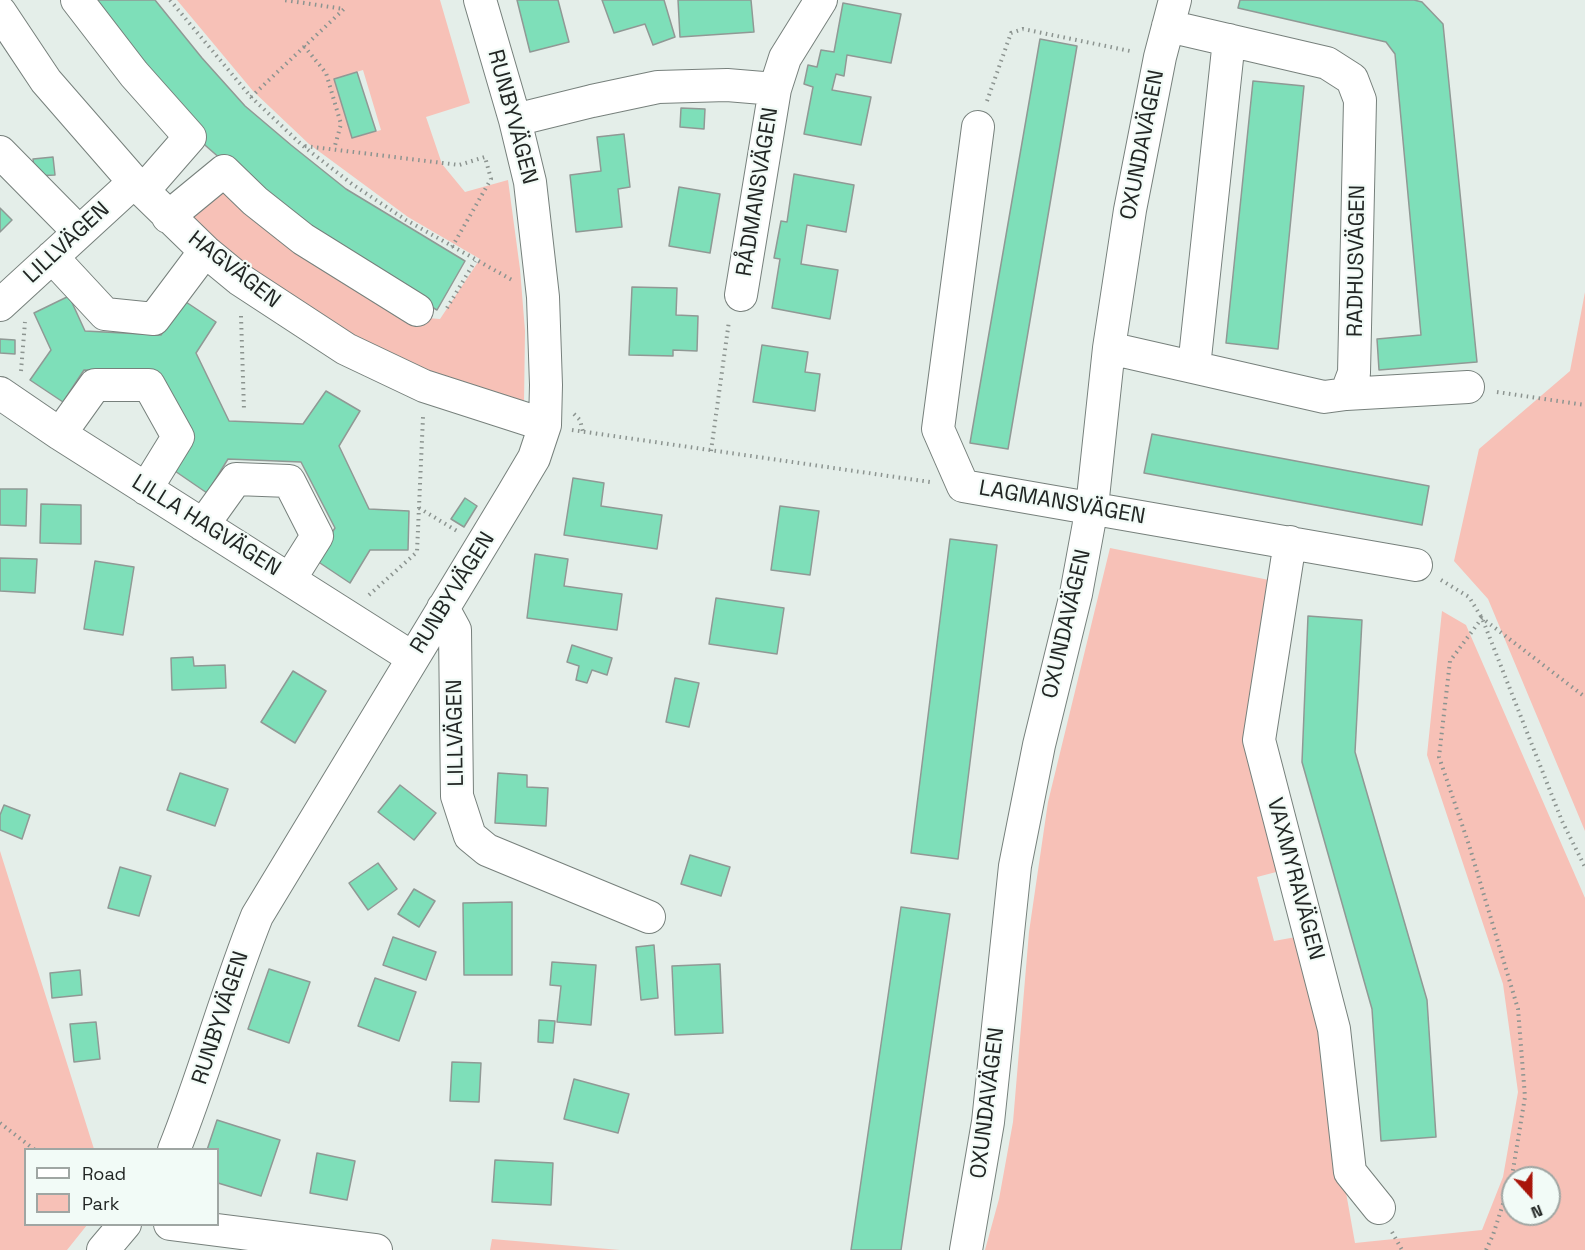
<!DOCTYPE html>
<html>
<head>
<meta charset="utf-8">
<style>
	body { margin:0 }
	#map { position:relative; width:1585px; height:1250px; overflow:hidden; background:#e4eee9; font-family:"Space Grotesk",sans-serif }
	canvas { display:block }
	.legend { position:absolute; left:24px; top:1148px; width:195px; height:78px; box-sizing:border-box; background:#f2fbf7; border:2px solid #9fa6a3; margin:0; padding:8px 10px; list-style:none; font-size:18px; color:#222624 }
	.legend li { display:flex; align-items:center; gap:12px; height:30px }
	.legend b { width:30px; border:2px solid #9fa6a3 }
	.north { position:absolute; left:1501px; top:1166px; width:60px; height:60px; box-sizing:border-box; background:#f2fbf7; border:2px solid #9fa6a3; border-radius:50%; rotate:159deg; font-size:16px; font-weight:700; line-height:24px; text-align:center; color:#222624 }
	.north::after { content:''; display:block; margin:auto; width:21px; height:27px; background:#a8150a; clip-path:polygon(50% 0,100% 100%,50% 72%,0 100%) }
</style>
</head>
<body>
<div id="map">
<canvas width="1585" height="1250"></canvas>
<ul class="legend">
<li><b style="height:8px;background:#fff"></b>Road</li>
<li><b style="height:16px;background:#f7c1b7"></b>Park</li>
</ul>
<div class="north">N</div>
</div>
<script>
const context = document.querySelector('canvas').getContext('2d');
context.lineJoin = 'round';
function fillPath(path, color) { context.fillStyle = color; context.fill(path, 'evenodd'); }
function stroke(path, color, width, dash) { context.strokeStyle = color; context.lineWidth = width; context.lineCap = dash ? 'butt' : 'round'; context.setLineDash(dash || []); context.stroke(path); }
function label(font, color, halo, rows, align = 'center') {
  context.font = font + ' "Space Grotesk",sans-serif'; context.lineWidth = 4.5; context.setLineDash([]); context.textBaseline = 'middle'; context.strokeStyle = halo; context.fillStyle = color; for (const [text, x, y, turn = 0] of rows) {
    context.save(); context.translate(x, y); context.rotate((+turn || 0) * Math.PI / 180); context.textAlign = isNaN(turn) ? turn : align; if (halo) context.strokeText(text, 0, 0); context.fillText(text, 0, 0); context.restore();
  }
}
fillPath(new Path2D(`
	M 177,0 L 440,0 L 470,103 L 426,117 L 442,164 L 465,192 L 508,180 L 520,269 L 525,331 L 524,402 L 431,372 L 356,338 L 280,292 L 181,215 L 220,187 L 415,317 L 440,319 L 480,259 L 408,217 L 309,144 L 253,91 ZM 363,70 L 381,130 L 352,138 L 334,79 Z
	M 1585,292 L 1585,831 L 1488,599 L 1454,561 L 1479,449 L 1570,371 Z
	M 1110,548 L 1269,580 L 1280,871 L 1257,877 L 1274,941 L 1296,937 L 1320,1030 L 1332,1114 L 1355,1243 L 1482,1230 L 1503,1177 L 1518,1092 L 1503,984 L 1427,755 L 1442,611 L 1466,625 L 1585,898 L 1585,1250 L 985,1250 L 999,1199 L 1013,1122 L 1029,932 L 1048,802 ZM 1513,1178 L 1549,1178 L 1549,1214 L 1513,1214 Z
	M 0,851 L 94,1149 L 26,1150 L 26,1224 L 87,1225 L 67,1250 L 0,1250 Z
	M 492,1239 L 620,1250 L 490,1250 Z`), '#f7c1b7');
const building = new Path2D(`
	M 87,0 L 155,0 L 202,58 L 245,106 L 291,145 L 346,189 L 465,261 L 437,310 L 371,272 L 254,188 L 206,146 L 156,91 Z
	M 517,0 L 558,0 L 569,42 L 530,52 Z
	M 602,0 L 664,0 L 675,37 L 653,45 L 645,24 L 614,33 Z
	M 678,0 L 751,0 L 754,32 L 680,37 Z
	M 1240,0 L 1414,0 L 1422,2 L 1443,24 L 1477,362 L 1379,370 L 1377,339 L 1421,335 L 1395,54 L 1386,42 L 1238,8 Z
	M 843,3 L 901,14 L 891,63 L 847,55 L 844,76 L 836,74 L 832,90 L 871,97 L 861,145 L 804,134 L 813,87 L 804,84 L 808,65 L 817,67 L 821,50 L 834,52 Z
	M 1040,39 L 1077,46 L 1008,449 L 970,443 Z
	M 357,72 L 376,131 L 352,138 L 334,79 Z
	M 1253,81 L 1304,86 L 1278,349 L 1226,343 Z
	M 681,108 L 705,109 L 704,129 L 680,127 Z
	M 624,134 L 630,187 L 618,189 L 622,227 L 576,232 L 570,175 L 601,171 L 597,137 Z
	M 53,157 L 55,175 L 35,176 L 33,159 Z
	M 794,174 L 854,185 L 846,232 L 807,225 L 801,264 L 838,270 L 830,319 L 772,308 L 780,259 L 774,258 L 781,221 L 787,222 Z
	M 679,187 L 720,194 L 710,253 L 669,246 Z
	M 0,208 L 12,220 L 0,232 Z
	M 632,287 L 677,288 L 676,315 L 698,316 L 697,351 L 673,350 L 673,356 L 629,355 Z
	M 69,296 L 85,331 L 161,335 L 183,300 L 216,322 L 196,353 L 229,421 L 303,424 L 326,391 L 360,411 L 339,446 L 369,509 L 409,511 L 408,550 L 370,550 L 350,583 L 314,559 L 335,528 L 301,462 L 228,459 L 207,493 L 172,469 L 193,437 L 158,372 L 84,370 L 63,402 L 30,380 L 51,350 L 34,313 Z
	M 0,339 L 15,340 L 15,354 L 0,353 Z
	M 762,345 L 808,352 L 805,372 L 820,374 L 815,411 L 753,402 Z
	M 1152,434 L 1429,486 L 1422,525 L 1144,473 Z
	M 573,478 L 604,483 L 601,506 L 662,515 L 657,549 L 564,535 Z
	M 0,489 L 27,489 L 26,526 L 0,525 Z
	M 465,498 L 477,506 L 464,527 L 451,519 Z
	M 41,504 L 81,505 L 81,544 L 40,543 Z
	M 780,506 L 819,511 L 810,575 L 771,570 Z
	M 950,539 L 997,545 L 958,859 L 911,853 Z
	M 535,554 L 568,559 L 564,586 L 622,594 L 617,630 L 527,618 Z
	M 0,558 L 37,559 L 35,593 L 0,591 Z
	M 95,561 L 134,567 L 123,635 L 84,629 Z
	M 716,598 L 784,608 L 777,654 L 709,644 Z
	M 1308,616 L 1362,620 L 1355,752 L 1427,1000 L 1436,1137 L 1381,1141 L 1372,1009 L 1302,762 Z
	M 572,645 L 612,658 L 607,675 L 592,670 L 587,683 L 576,680 L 579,666 L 567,662 Z
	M 193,657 L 194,666 L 225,665 L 226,688 L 172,690 L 171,658 Z
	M 293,671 L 326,691 L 295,743 L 261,722 Z
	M 675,678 L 699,683 L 689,727 L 666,722 Z
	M 180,773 L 228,789 L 215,826 L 167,810 Z
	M 498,773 L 527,775 L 527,787 L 548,788 L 546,826 L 495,823 Z
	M 400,785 L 436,813 L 414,840 L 378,812 Z
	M 4,805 L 30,815 L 22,839 L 0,830 L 0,815 Z
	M 690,855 L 730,867 L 721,896 L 681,884 Z
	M 378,863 L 397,889 L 368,910 L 349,883 Z
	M 120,867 L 151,876 L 139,916 L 108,908 Z
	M 414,889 L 435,901 L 419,927 L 398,914 Z
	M 512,902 L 512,975 L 464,975 L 463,903 Z
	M 901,907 L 950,914 L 901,1250 L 851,1250 Z
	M 393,937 L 436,952 L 426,980 L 383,965 Z
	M 654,945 L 658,998 L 641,1000 L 636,947 Z
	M 552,962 L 596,965 L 591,1025 L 557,1022 L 561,986 L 550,985 Z
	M 720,964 L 723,1033 L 675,1035 L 672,966 Z
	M 269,969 L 310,982 L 289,1043 L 248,1029 Z
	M 80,970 L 82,995 L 52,998 L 50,973 Z
	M 375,978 L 416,992 L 399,1041 L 358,1026 Z
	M 539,1020 L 555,1021 L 553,1043 L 538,1042 Z
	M 96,1022 L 100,1059 L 74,1062 L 70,1024 Z
	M 452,1062 L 481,1063 L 479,1102 L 450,1101 Z
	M 574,1079 L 629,1094 L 618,1133 L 564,1119 Z
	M 217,1120 L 280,1140 L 261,1196 L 218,1183 L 218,1150 L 207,1150 Z
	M 317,1153 L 355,1161 L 347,1200 L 310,1193 Z
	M 495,1160 L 553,1163 L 551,1205 L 492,1202 Z`);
fillPath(building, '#7edfb9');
stroke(building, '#909995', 1.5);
const minor = new Path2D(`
	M 77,0 L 134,74 L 190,137 L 143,191
	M 0,12 L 46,81 L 134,182 L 205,251 L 239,279 L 346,349 L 424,386 L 545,425
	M 775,89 L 785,58 L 821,0
	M 515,120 L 592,101 L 658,87 L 727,85 L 775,89 L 741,295
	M 978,127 L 938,429 L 963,486 L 1416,565
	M 0,152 L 79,232
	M 168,217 L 224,171 L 255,201 L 303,239 L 417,310
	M 52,257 L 105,314 L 154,319 L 205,251
	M 0,305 L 134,182
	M 1109,348 L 1324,397 L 1346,394 L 1354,373 L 1360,100 L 1352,79 L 1327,63 L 1168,26
	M 1194,367 L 1229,40
	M 0,393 L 60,434 L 413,658
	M 1346,394 L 1468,387
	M 60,434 L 95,385 L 149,385 L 178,437 L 146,489
	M 203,525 L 236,479 L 289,481 L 317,536 L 290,579
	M 1290,542 L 1259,740 L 1334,1029 L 1350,1172 L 1379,1208
	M 443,608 L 455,630 L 457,796 L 470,836 L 487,850 L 649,917
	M 174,1150 C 205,1073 226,993 257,916 L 512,495 L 534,458 L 545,425 L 546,385 L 543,297 L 530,182 L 515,120 L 480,0
	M 170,1224 L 376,1250
	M 103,1250 L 125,1224
	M 966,1250 L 988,1122 L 1015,866 L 1039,745 L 1076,594 L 1092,507 L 1109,348 L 1130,210 L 1160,57 L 1175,0`);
stroke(minor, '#77807c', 34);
stroke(new Path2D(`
	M 170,0 L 251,97 L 303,146 L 352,184 L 406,220 L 512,280
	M 304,46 L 326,73 L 341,124 L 334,149
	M 251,97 L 344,9 L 284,0
	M 987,101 L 1011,33 L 1023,29 L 1130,51
	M 305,146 L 459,165 L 485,157 L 491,179 L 452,247
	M 447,308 L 475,261
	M 241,316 L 244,410
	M 21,371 L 25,322
	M 1497,392 L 1585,405
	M 574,414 L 580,420 L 583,432
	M 572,430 L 930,482
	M 711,451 L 729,321
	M 419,508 L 457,531
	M 1441,580 L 1469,597 L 1482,618 L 1562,821 L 1585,867
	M 369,595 L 417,552 L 423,417
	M 0,1123 L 35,1150
	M 1392,1232 L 1402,1250
	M 1486,1250 L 1493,1235 L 1512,1176 L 1525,1097 L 1518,1009 L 1469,845 L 1439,757 L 1450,661 L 1482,618 L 1585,697`), '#8c9490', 4, [1.5, 4.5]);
stroke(minor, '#fff', 32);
label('22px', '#222624', '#f2fbf7', [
	["RUNBYVÄGEN",512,117,75],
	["OXUNDAVÄGEN",1143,145,-79],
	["RÅDMANSVÄGEN",758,192,-81],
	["LILLVÄGEN",67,243,-43],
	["RADHUSVÄGEN",1357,261,-89],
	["HAGVÄGEN",234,270,38],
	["LAGMANSVÄGEN",1062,503,10],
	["LILLA HAGVÄGEN",206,526,32],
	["RUNBYVÄGEN",453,593,-58],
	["OXUNDAVÄGEN",1067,624,-77],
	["LILLVÄGEN",456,733,-91],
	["VAXMYRAVÄGEN",1295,879,75],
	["RUNBYVÄGEN",221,1018,-72],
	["OXUNDAVÄGEN",988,1103,-83]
]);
</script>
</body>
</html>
